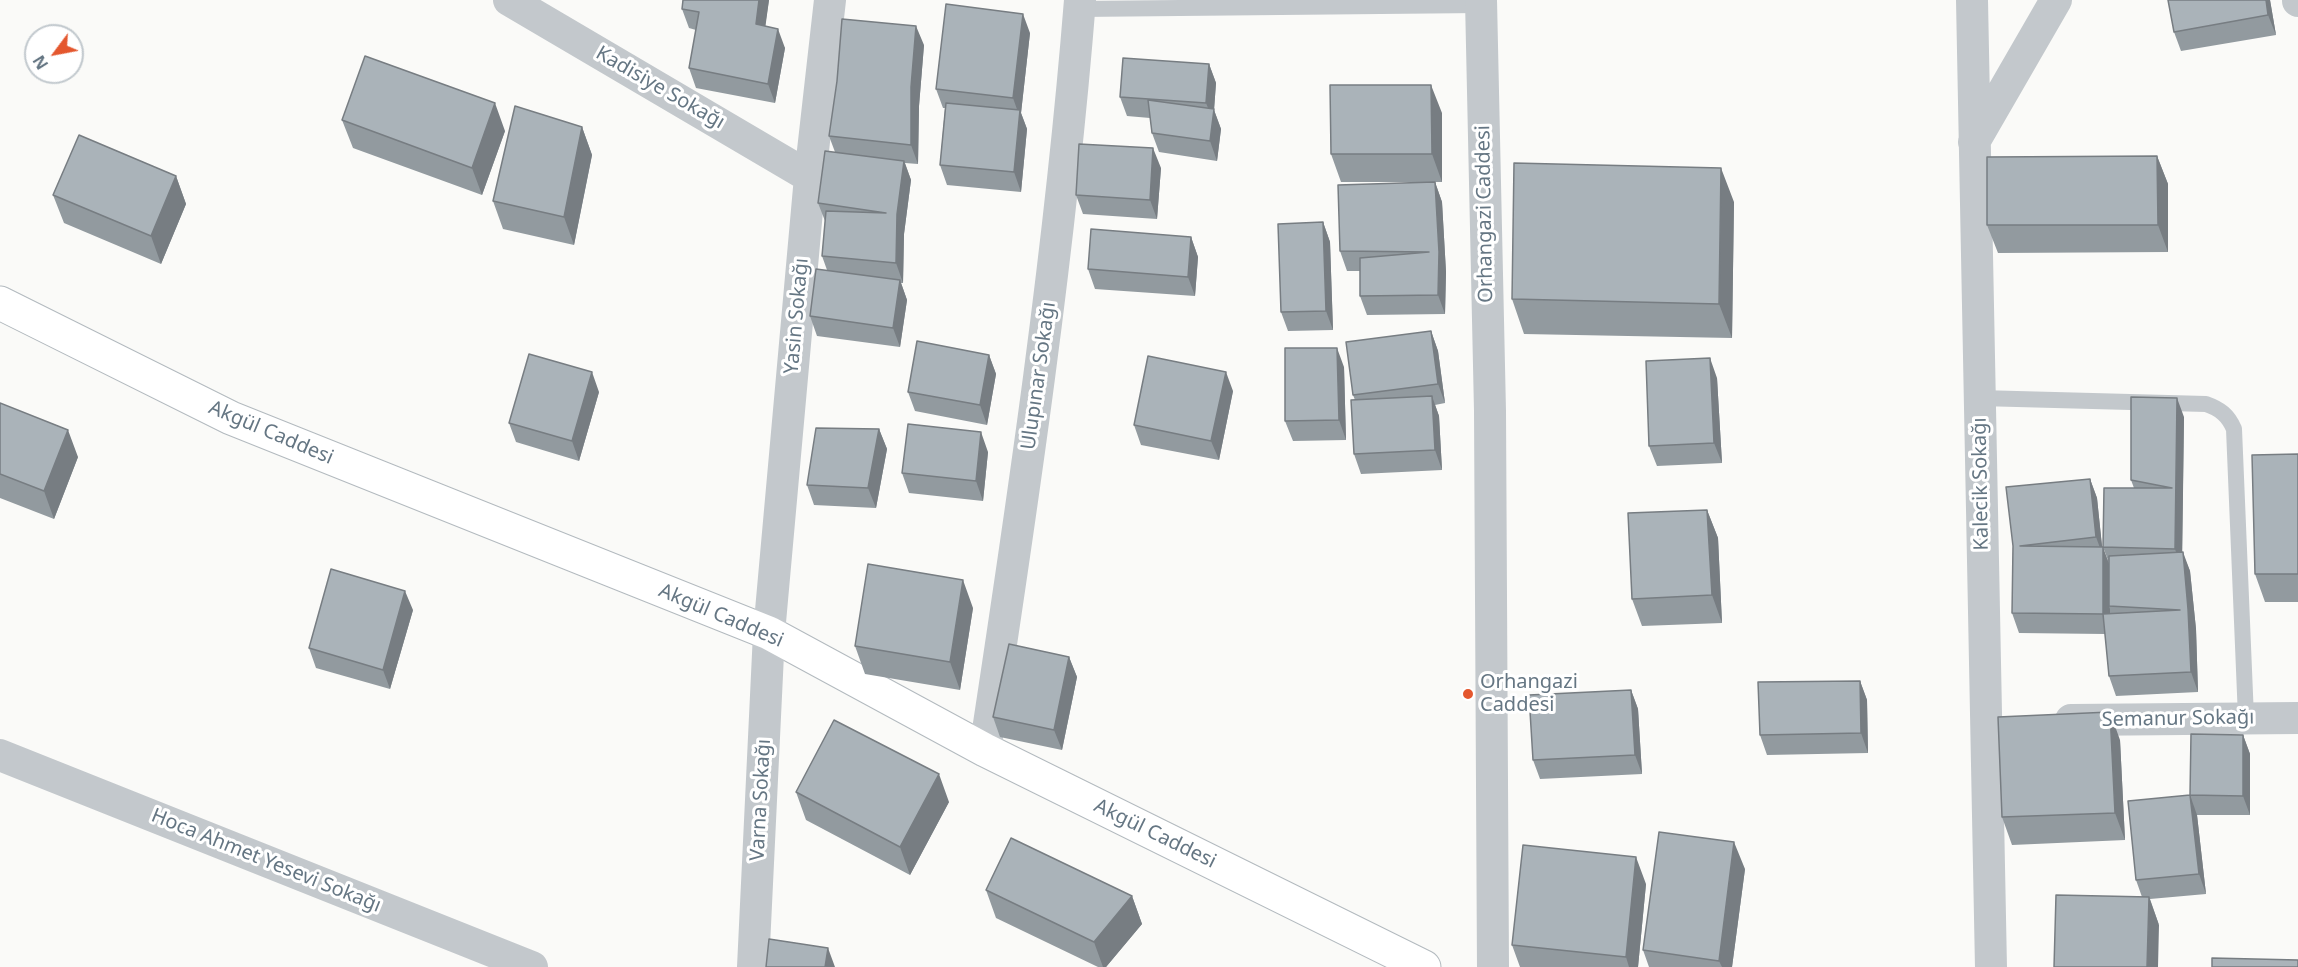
<!DOCTYPE html>
<html>
<head>
<meta charset="utf-8">
<style>
	body { margin:0 }
	#map { position:relative; width:2298px; height:967px; overflow:hidden; background:#fafaf8; font-family:"Noto Sans",sans-serif }
	canvas { display:block }
	.north { position:absolute; left:24px; top:24px; width:60px; height:60px; box-sizing:border-box; background:#fff; border:2px solid #c1c8cd; border-radius:50%; rotate:238deg; font-size:16px; font-weight:700; line-height:24px; text-align:center; color:#657683 }
	.north::after { content:''; display:block; margin:auto; width:21px; height:27px; background:#e4572e; clip-path:polygon(50% 0,100% 100%,50% 72%,0 100%) }
</style>
</head>
<body>
<div id="map">
<canvas width="2298" height="967"></canvas>
<div class="north">N</div>
</div>
<script>
const context = document.querySelector('canvas').getContext('2d');
context.lineJoin = 'round';
function stroke(path, color, width, dash) { context.strokeStyle = color; context.lineWidth = width; context.lineCap = dash ? 'butt' : 'round'; context.setLineDash(dash || []); context.stroke(path); }
function fillPath(path, color) { context.fillStyle = color; context.fill(path, 'evenodd'); }
function label(font, color, halo, rows, align = 'center') {
  context.font = font + ' "Noto Sans",sans-serif'; context.lineWidth = 6; context.setLineDash([]); context.textBaseline = 'middle'; context.strokeStyle = halo; context.fillStyle = color; for (const [text, x, y, turn = 0] of rows) {
    context.save(); context.translate(x, y); context.rotate((+turn || 0) * Math.PI / 180); context.textAlign = isNaN(turn) ? turn : align; if (halo) context.strokeText(text, 0, 0); context.fillText(text, 0, 0); context.restore();
  }
}
const secondary = new Path2D(`
	M 0,303 L 231,418 L 769,633 L 985,750 L 1424,967`);
stroke(secondary, '#b3babf', 35);
stroke(new Path2D(`
	M 1079,9 L 1481,5
	M 1979,398 L 2206,404 C 2220,409 2228,415 2234,429 L 2246,718`), '#c3c8cc', 16);
stroke(new Path2D(`
	M 509,0 L 810,177
	M 1481,0 L 1490,411 L 1493,967
	M 1972,0 L 1991,967
	M 2298,0 L 2298,1
	M 1974,142 L 2056,0
	M 2071,720 L 2298,718
	M 985,750 C 1023,501 1060,251 1080,0
	M 0,755 L 532,967
	M 753,967 L 769,633 L 810,177 L 830,0`), '#c3c8cc', 32);
stroke(secondary, '#fff', 33);
fillPath(new Path2D(`
	M 683,0 L 769,0 L 765,26 L 785,48 L 775,103 L 696,88 L 689,68 L 696,30 L 689,28 L 682,9 Z
	M 2270,0 L 2276,35 L 2181,51 L 2174,32 Z
	M 1030,33 L 1021,113 L 1027,129 L 1021,192 L 947,185 L 940,165 L 945,108 L 943,108 L 936,89 Z
	M 924,45 L 919,106 L 918,164 L 905,163 L 911,180 L 904,234 L 903,283 L 901,283 L 907,300 L 900,347 L 817,336 L 810,316 L 827,270 L 822,256 L 825,221 L 818,203 L 835,152 L 829,136 Z
	M 1209,64 L 1216,83 L 1214,110 L 1221,129 L 1217,161 L 1159,152 L 1152,133 L 1150,118 L 1127,116 L 1120,97 Z
	M 1442,113 L 1442,182 L 1341,182 L 1331,154 Z
	M 342,120 L 505,131 L 482,195 L 353,148 Z
	M 582,127 L 592,155 L 574,245 L 503,229 L 493,201 Z
	M 2157,156 L 2168,184 L 2168,252 L 1998,253 L 1987,225 Z
	M 1161,168 L 1157,219 L 1083,214 L 1076,195 Z
	M 176,176 L 186,204 L 161,264 L 64,223 L 53,195 Z
	M 1435,182 L 1442,202 L 1446,272 L 1445,314 L 1367,315 L 1360,296 L 1360,271 L 1347,271 L 1340,251 Z
	M 1734,202 L 1732,338 L 1524,334 L 1512,299 Z
	M 1323,222 L 1330,242 L 1333,330 L 1288,331 L 1281,312 Z
	M 1191,237 L 1198,257 L 1195,296 L 1095,289 L 1088,269 Z
	M 1431,331 L 1438,351 L 1445,403 L 1435,405 L 1439,416 L 1442,470 L 1361,474 L 1354,454 L 1355,400 L 1353,395 Z
	M 989,355 L 996,374 L 987,425 L 915,411 L 908,392 Z
	M 1344,367 L 1346,440 L 1293,441 L 1285,421 Z
	M 1717,378 L 1722,463 L 1657,466 L 1649,446 Z
	M 1233,391 L 1219,460 L 1141,445 L 1134,425 Z
	M 599,392 L 579,461 L 516,442 L 509,423 Z
	M 0,403 L 78,457 L 54,519 L 0,498 Z
	M 2184,417 L 2182,552 L 2190,571 L 2196,629 L 2198,692 L 2116,696 L 2109,676 L 2105,634 L 2019,633 L 2012,613 L 2013,546 L 2090,479 L 2097,498 L 2102,547 L 2109,563 L 2103,547 L 2134,488 L 2131,480 Z
	M 879,429 L 887,449 L 876,508 L 814,505 L 807,485 Z
	M 988,452 L 983,501 L 909,493 L 902,473 Z
	M 2298,454 L 2298,602 L 2265,602 L 2255,574 Z
	M 1707,510 L 1718,538 L 1722,623 L 1642,626 L 1632,599 Z
	M 973,608 L 960,690 L 865,674 L 855,646 Z
	M 413,610 L 390,689 L 316,668 L 309,648 Z
	M 1069,657 L 1077,677 L 1062,750 L 1000,737 L 993,717 Z
	M 1860,681 L 1867,700 L 1868,753 L 1767,755 L 1760,735 Z
	M 1631,690 L 1638,709 L 1642,774 L 1540,779 L 1533,760 Z
	M 2243,735 L 2250,754 L 2250,815 L 2197,815 L 2206,894 L 2150,899 L 2159,925 L 2142,897 L 2136,880 L 2190,795 Z
	M 2120,740 L 2125,840 L 2012,845 L 2002,817 Z
	M 796,792 L 949,802 L 910,875 L 806,820 Z
	M 1745,869 L 1732,967 L 1649,967 L 1643,950 Z
	M 1646,884 L 1638,967 L 1520,967 L 1512,945 Z
	M 986,890 L 1132,896 L 1142,924 L 1106,967 L 1098,967 L 996,918 Z`), '#929a9f');
fillPath(new Path2D(`
	M 759,0 L 769,0 L 763,44 L 756,24 Z
	M 2266,0 L 2270,0 L 2276,35 L 2268,15 Z
	M 1023,14 L 1030,33 L 1021,113 L 1027,129 L 1021,192 L 1014,172 L 1019,115 L 1013,98 Z
	M 916,26 L 924,45 L 919,106 L 918,164 L 911,145 L 911,87 Z
	M 778,29 L 785,48 L 775,103 L 768,84 Z
	M 1209,64 L 1216,83 L 1214,110 L 1221,129 L 1217,161 L 1210,141 L 1213,120 L 1206,103 Z
	M 1431,85 L 1442,113 L 1442,182 L 1432,154 Z
	M 495,103 L 505,131 L 482,195 L 472,168 Z
	M 582,127 L 592,155 L 574,245 L 564,217 Z
	M 1153,148 L 1161,168 L 1157,219 L 1150,200 Z
	M 2157,156 L 2168,184 L 2168,252 L 2158,225 Z
	M 904,161 L 911,180 L 904,234 L 903,283 L 896,263 L 897,214 Z
	M 1721,168 L 1734,202 L 1732,338 L 1719,304 Z
	M 176,176 L 186,204 L 161,264 L 151,236 Z
	M 1435,182 L 1442,202 L 1446,272 L 1445,314 L 1438,295 Z
	M 1323,222 L 1330,242 L 1333,330 L 1326,311 Z
	M 1191,237 L 1198,257 L 1195,296 L 1188,277 Z
	M 900,280 L 907,300 L 900,347 L 893,328 Z
	M 1431,331 L 1438,351 L 1445,403 L 1438,384 Z
	M 1337,348 L 1344,367 L 1346,440 L 1339,420 Z
	M 989,355 L 996,374 L 987,425 L 980,405 Z
	M 1710,358 L 1717,378 L 1722,463 L 1714,443 Z
	M 592,372 L 599,392 L 579,461 L 572,441 Z
	M 1226,372 L 1233,391 L 1219,460 L 1211,441 Z
	M 1432,396 L 1439,416 L 1442,470 L 1435,450 Z
	M 2177,398 L 2184,417 L 2182,569 L 2175,549 Z
	M 879,429 L 887,449 L 876,508 L 868,488 Z
	M 68,430 L 78,457 L 54,519 L 44,491 Z
	M 981,432 L 988,452 L 983,501 L 976,481 Z
	M 2090,479 L 2097,498 L 2103,555 L 2103,547 L 2110,567 L 2109,606 L 2110,609 L 2110,634 L 2103,614 L 2103,556 L 2096,537 Z
	M 1707,510 L 1718,538 L 1722,623 L 1712,595 Z
	M 2183,552 L 2190,571 L 2196,629 L 2198,692 L 2191,672 Z
	M 963,580 L 973,608 L 960,690 L 950,662 Z
	M 405,591 L 413,610 L 390,689 L 383,670 Z
	M 1069,657 L 1077,677 L 1062,750 L 1054,730 Z
	M 1860,681 L 1867,700 L 1868,753 L 1861,733 Z
	M 1631,690 L 1638,709 L 1642,774 L 1635,755 Z
	M 2110,712 L 2120,740 L 2125,840 L 2115,813 Z
	M 2243,735 L 2250,754 L 2250,815 L 2243,796 Z
	M 939,774 L 949,802 L 910,875 L 900,847 Z
	M 2190,795 L 2197,815 L 2206,894 L 2199,874 Z
	M 1734,842 L 1745,869 L 1732,967 L 1722,967 L 1719,961 Z
	M 1636,857 L 1646,884 L 1638,967 L 1629,967 L 1626,957 Z
	M 1132,896 L 1142,924 L 1106,967 L 1103,967 L 1094,942 Z
	M 2149,897 L 2159,925 L 2158,967 L 2147,967 Z
	M 828,948 L 835,967 L 825,967 Z`), '#777d82');
const building = new Path2D(`
	M 683,0 L 759,0 L 756,24 L 778,29 L 768,84 L 689,68 L 699,12 L 682,9 Z
	M 2168,0 L 2266,0 L 2268,15 L 2174,32 Z
	M 946,4 L 1023,14 L 1013,98 L 936,89 Z
	M 842,19 L 916,26 L 911,87 L 911,145 L 829,136 L 837,81 Z
	M 365,56 L 495,103 L 472,168 L 342,120 Z
	M 1123,58 L 1209,64 L 1206,103 L 1120,97 Z
	M 1330,85 L 1431,85 L 1432,154 L 1331,154 Z
	M 1148,100 L 1214,109 L 1210,141 L 1152,133 Z
	M 946,103 L 1020,110 L 1014,172 L 940,165 Z
	M 515,106 L 582,127 L 564,217 L 493,201 Z
	M 79,135 L 176,176 L 151,236 L 53,195 Z
	M 1079,144 L 1153,148 L 1150,200 L 1076,195 Z
	M 825,151 L 904,161 L 897,214 L 896,263 L 822,256 L 826,211 L 886,213 L 818,203 Z
	M 2157,156 L 2158,225 L 1987,225 L 1987,157 Z
	M 1514,163 L 1721,168 L 1719,304 L 1512,299 Z
	M 1435,182 L 1439,252 L 1438,295 L 1360,296 L 1360,258 L 1429,252 L 1340,251 L 1338,185 Z
	M 1323,222 L 1326,311 L 1281,312 L 1278,224 Z
	M 1091,229 L 1191,237 L 1188,277 L 1088,269 Z
	M 816,269 L 900,280 L 893,328 L 810,316 Z
	M 1431,331 L 1438,384 L 1353,395 L 1346,342 Z
	M 917,341 L 989,355 L 980,405 L 908,392 Z
	M 1285,348 L 1337,348 L 1339,420 L 1285,421 Z
	M 529,354 L 592,372 L 572,441 L 509,423 Z
	M 1148,356 L 1226,372 L 1211,441 L 1134,425 Z
	M 1710,358 L 1714,443 L 1649,446 L 1646,361 Z
	M 1432,396 L 1435,450 L 1354,454 L 1351,400 Z
	M 2131,397 L 2177,398 L 2175,549 L 2103,547 L 2104,488 L 2172,488 L 2131,480 Z
	M 0,403 L 68,430 L 44,491 L 0,474 Z
	M 908,424 L 981,432 L 976,481 L 902,473 Z
	M 816,428 L 879,429 L 868,488 L 807,485 Z
	M 2298,454 L 2298,574 L 2255,574 L 2252,455 Z
	M 2090,479 L 2096,537 L 2020,546 L 2103,547 L 2103,614 L 2012,613 L 2013,546 L 2006,487 Z
	M 1707,510 L 1712,595 L 1632,599 L 1628,513 Z
	M 2183,552 L 2188,609 L 2191,672 L 2109,676 L 2103,614 L 2180,610 L 2109,606 L 2109,556 Z
	M 868,564 L 963,580 L 950,662 L 855,646 Z
	M 331,569 L 405,591 L 383,670 L 309,648 Z
	M 1009,644 L 1069,657 L 1054,730 L 993,717 Z
	M 1860,681 L 1861,733 L 1760,735 L 1758,682 Z
	M 1631,690 L 1635,755 L 1533,760 L 1529,695 Z
	M 2110,712 L 2115,813 L 2002,817 L 1998,717 Z
	M 834,720 L 939,774 L 900,847 L 796,792 Z
	M 2191,734 L 2243,735 L 2243,796 L 2190,795 Z
	M 2190,795 L 2199,874 L 2136,880 L 2128,801 Z
	M 1659,832 L 1734,842 L 1719,961 L 1643,950 Z
	M 1011,838 L 1132,896 L 1094,942 L 986,890 Z
	M 1523,845 L 1636,857 L 1626,957 L 1512,945 Z
	M 2056,895 L 2149,897 L 2147,967 L 2054,967 Z
	M 769,939 L 828,948 L 825,967 L 766,967 Z
	M 2212,958 L 2298,960 L 2298,967 L 2212,967 Z`);
fillPath(building, '#aab3b9');
stroke(building, '#777d82', 1.5);
for (const [x, y, r, color] of [
	[1468,694,6,"#e4572e"]
]) { const dot = new Path2D(); dot.arc(x, y, r, 0, 2 * Math.PI); context.fillStyle = color; context.fill(dot); stroke(dot, '#fff', 2); }
label('20px', '#657683', '#fff', [
	["Kadisiye Sokağı",660,88,30],
	["Orhangazi Caddesi",1485,214,-91],
	["Yasin Sokağı",797,316,-85],
	["Ulupınar Sokağı",1039,376,-82],
	["Akgül Caddesi",271,433,23],
	["Kalecik Sokağı",1981,484,-91],
	["Akgül Caddesi",721,616,23],
	["Semanur Sokağı",2178,719,-1],
	["Varna Sokağı",761,800,-87],
	["Akgül Caddesi",1155,834,26],
	["Hoca Ahmet Yesevi Sokağı",266,861,22]
]);
label('20px', '#657683', '#fff', [
	["Orhangazi",1480,682],
	["Caddesi",1480,705]
], 'left');
</script>
</body>
</html>
